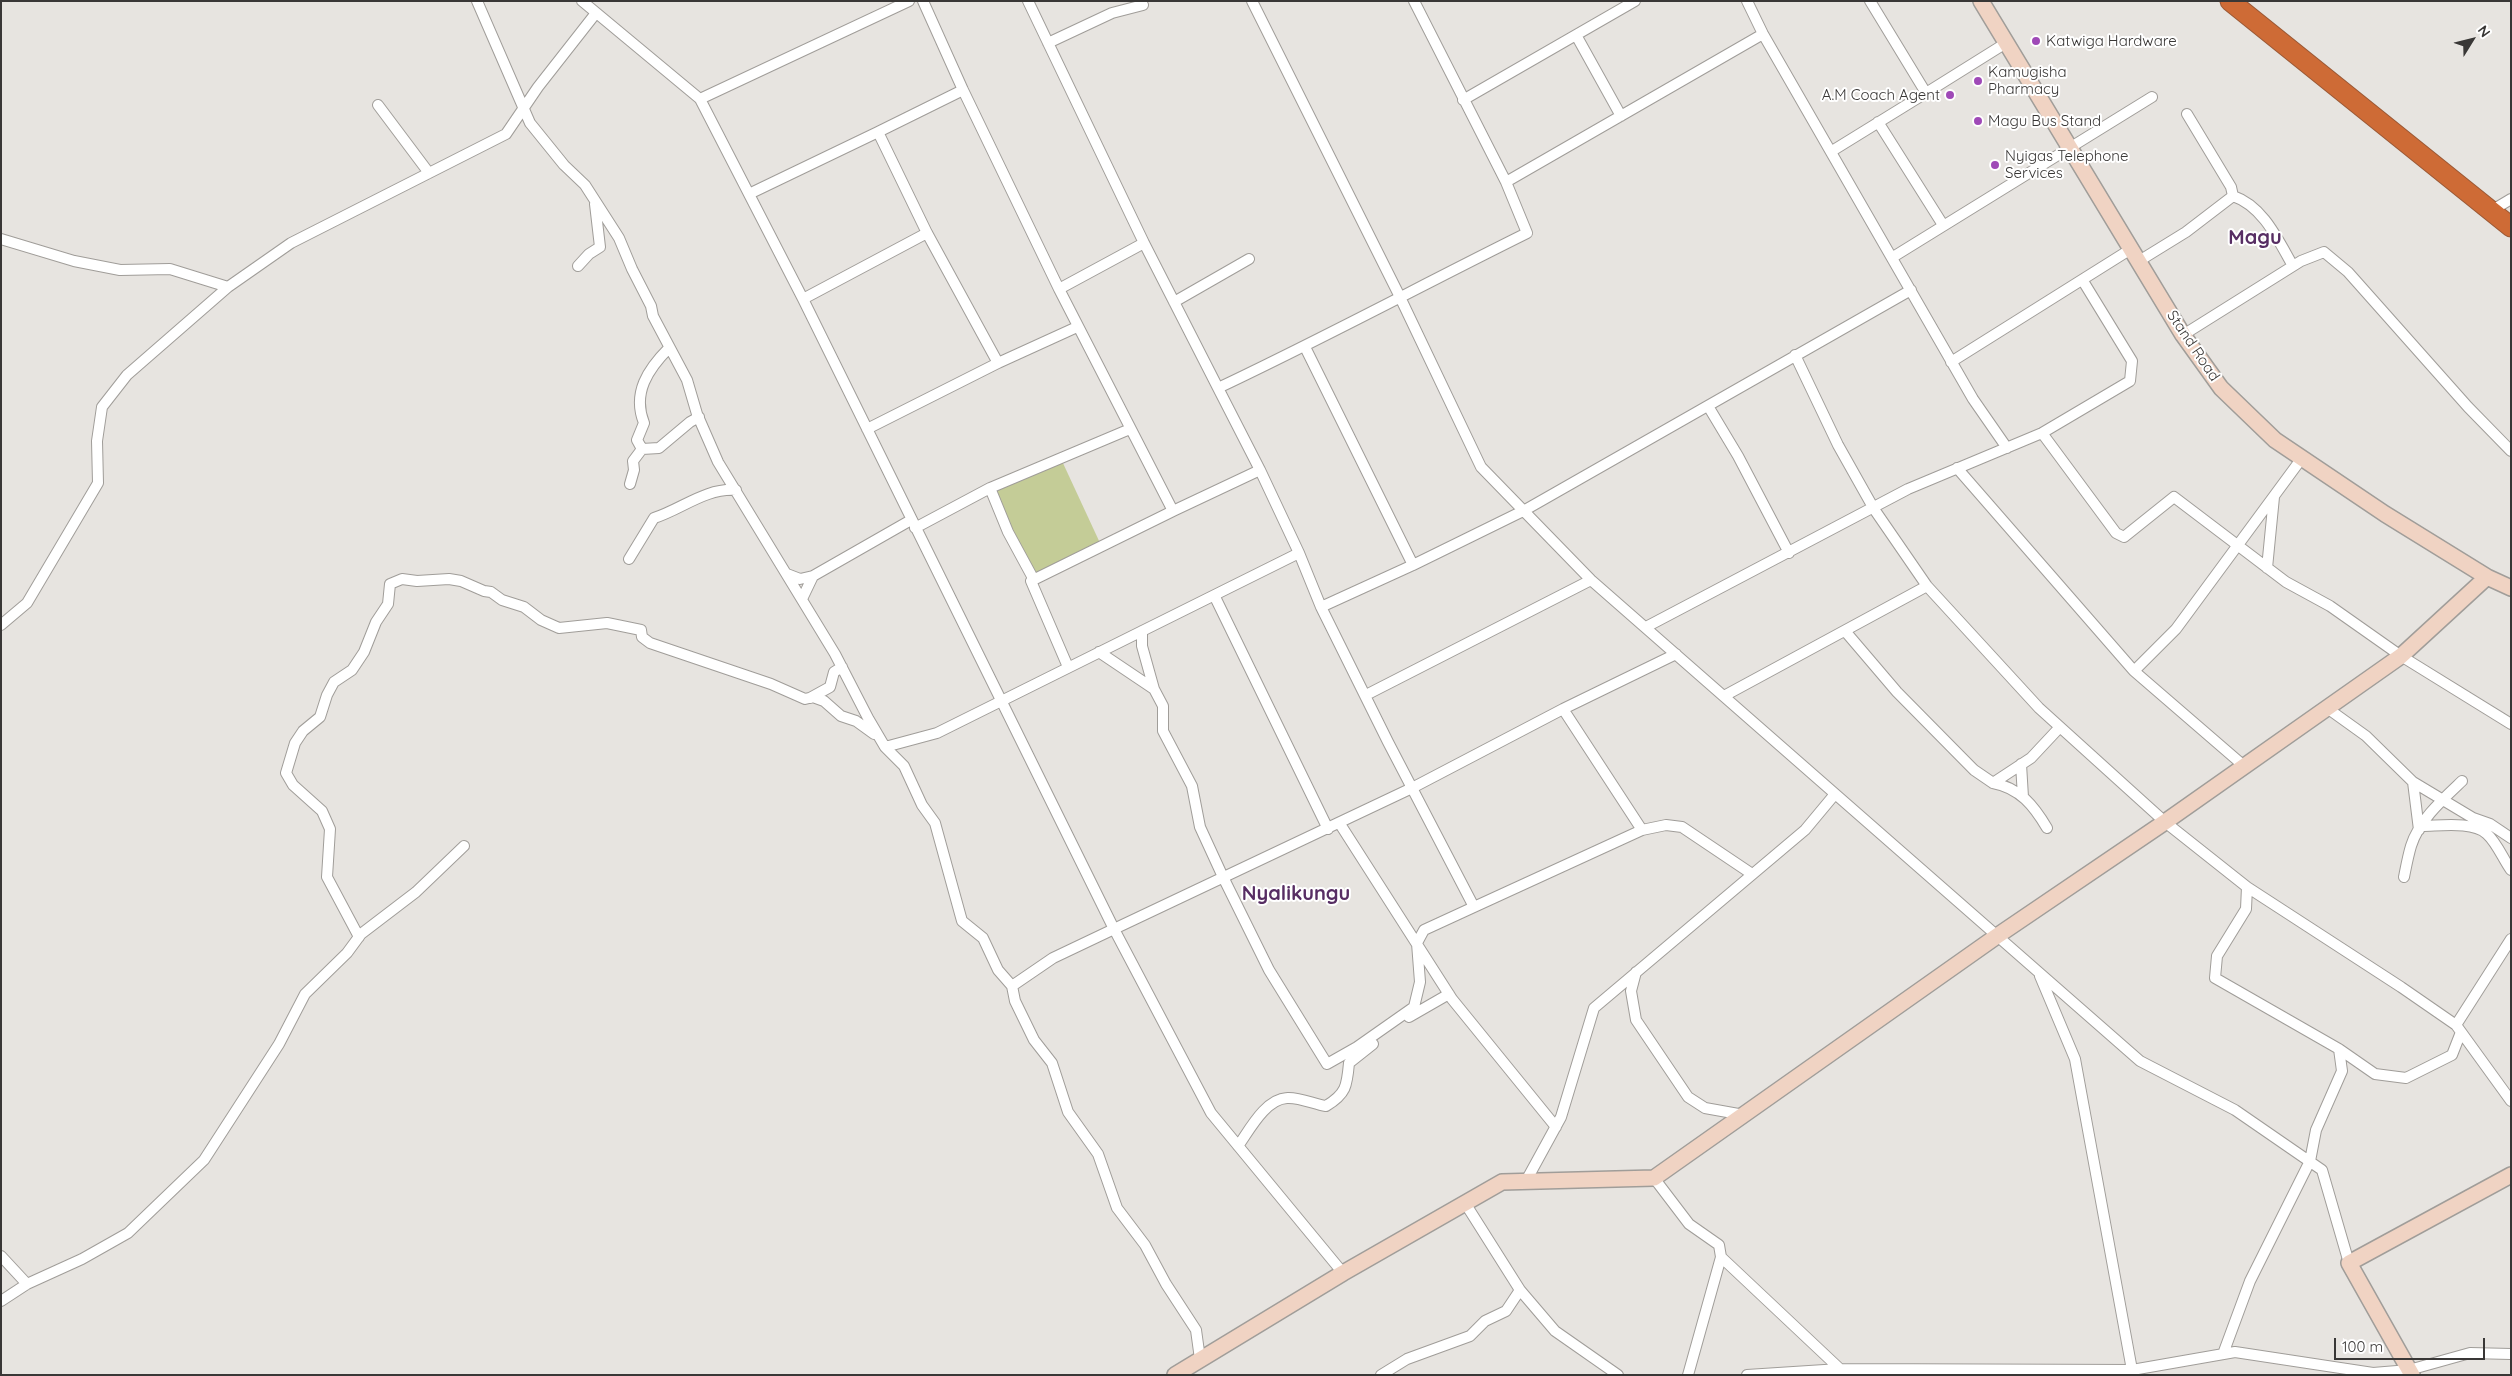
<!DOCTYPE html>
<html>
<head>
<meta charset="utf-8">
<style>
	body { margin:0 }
	#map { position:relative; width:2512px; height:1376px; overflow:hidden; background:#e7e4e0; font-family:Quicksand,sans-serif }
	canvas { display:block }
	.frame { position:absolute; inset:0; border:2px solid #393736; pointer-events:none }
	.north { position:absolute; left:2447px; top:15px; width:50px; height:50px; -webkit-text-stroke:4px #fff; paint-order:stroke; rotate:54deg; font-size:14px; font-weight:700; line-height:20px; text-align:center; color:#393736 }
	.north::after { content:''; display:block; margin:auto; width:18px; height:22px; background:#393736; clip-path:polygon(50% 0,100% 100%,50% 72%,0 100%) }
	.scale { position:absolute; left:2334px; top:1338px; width:151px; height:22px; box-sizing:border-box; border:2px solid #393736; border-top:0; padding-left:6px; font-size:15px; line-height:18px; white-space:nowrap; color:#393736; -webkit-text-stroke:4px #fff; paint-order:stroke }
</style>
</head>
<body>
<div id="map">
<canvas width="2512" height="1376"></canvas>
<div class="frame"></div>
<div class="north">N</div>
<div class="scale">100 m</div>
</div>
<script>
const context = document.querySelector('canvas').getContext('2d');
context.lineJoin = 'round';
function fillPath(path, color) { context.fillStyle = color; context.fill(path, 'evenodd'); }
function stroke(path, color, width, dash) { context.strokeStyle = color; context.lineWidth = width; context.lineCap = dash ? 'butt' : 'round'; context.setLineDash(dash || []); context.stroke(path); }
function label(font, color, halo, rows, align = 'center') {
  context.font = font + ' Quicksand,sans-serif'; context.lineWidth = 4; context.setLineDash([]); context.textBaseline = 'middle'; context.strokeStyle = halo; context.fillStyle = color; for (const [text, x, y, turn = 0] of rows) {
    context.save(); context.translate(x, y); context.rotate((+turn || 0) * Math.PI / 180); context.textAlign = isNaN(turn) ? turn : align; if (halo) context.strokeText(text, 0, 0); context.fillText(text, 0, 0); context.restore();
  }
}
fillPath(new Path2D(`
	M 1062,461 L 1100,543 L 1034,580 L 994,491 Z`), '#c4cc97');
const street = new Path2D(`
	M 477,1 L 530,123 L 564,165 L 585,185 L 619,238 L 632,269 L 651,306 L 653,316 L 687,380 L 697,414 L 718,462 L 835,654 L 868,718 L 885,747 L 904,766 L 922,805 L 935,823 L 962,921 L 983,938 L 998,970 L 1012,986 L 1015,1001 L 1034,1040 L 1052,1063 L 1068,1112 L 1098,1154 L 1117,1208 L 1145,1245 L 1166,1284 L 1196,1330 L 1200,1359
	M 582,1 L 700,99
	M 909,1 L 700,99 L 803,299 L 1114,929 L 1412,788 L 1563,709 L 1676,654
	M 923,1 L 963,90 L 1059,289 L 1144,243
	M 1028,1 L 1144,243 L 1218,388 C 1322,339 1424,284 1527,233 L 1506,182 L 1414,1
	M 1252,1 L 1399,295 L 1481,467 L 1591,580 L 2140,1061 L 2235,1110 L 2322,1170 L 2349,1263
	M 1747,1 L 1763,34 L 1973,399 L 2007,448
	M 1870,1 L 1926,93 L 2006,43
	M 1576,35 L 1621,116
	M 1048,43 L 1112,13 L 1143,5
	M 1463,100 L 1635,1
	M 378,105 L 429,173
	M 1878,122 L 1943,225
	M 878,132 L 963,90
	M 1832,151 L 1926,93
	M 1506,182 L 1763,34
	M 749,194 L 878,132 L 927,233 L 998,363
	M 2233,196 C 2263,206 2278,240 2293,266
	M 2491,211 L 2511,199
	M 1,239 L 74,261 L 120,270 L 170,269 L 228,287
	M 1893,257 L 2152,97
	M 2139,261 L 2186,232 L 2233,196 L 2231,187 L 2187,114
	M 578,266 L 589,254 L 600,247 L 595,204
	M 1059,289 L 1173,511 L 1260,470 L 1299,553
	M 803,299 L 927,233
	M 1174,302 L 1249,259
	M 2183,335 L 2301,261 L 2324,252 L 2348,272 L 2468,407 L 2511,451
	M 1305,347 L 1413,565
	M 1795,355 L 1838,445 L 1874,509 L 1927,586 L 2039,708 L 2165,822 L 2247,887 L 2401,987 L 2456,1025 L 2511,1101
	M 1951,362 L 2131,249
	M 1218,388 L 1260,470
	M 1708,406 L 1738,456 L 1789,553
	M 867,429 L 998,363 L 1077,327
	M 2042,433 L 2116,533 L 2124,537 L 2174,497 L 2286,582 L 2330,606 L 2401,656 L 2511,724
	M 642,449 L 637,440 L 644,423 C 632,393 648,369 669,348
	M 1957,468 L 2134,671 L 2244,766
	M 630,484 L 634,470 L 633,461 L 642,449 L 659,448 L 690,422 L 699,417
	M 990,488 L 1008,532 L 1034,580
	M 915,528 L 990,488 L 1130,429
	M 629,559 L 654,518 C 682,509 705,488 736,490
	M 2267,568 L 2274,497
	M 787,574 L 800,579 L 813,576 L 911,520
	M 1215,597 L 1328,829
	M 802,599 L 813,576
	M 1321,607 L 1413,565 L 1525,510 L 1911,290
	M 1,625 L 27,603 L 98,483 L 97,441 L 102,407 L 127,375 L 228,287 L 291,243 L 506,134 L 538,87 L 596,13
	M 1646,627 L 1908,489 L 2042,433 L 2130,381 L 2132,361 L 2083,281
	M 1142,631 L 1142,646 L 1154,689
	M 1845,631 L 1897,692 L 1974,770 L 1993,783 L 2031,758 L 2060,727
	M 1099,652 L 1154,689 L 1163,706 L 1163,731 L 1192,786 L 1200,827 L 1223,877 L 1269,970 L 1327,1064 L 1357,1047 L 1414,1007 L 1420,982 L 1417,943 L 1424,930 L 1474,907
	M 1068,667 L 1031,581 L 1173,511
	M 2134,671 L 2176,629 L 2302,458
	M 1366,695 L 1591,580
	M 1724,696 L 1927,586
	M 810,698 L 830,687 L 834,672 L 842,667
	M 2327,708 L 2366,736 L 2413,782 L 2473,818 L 2490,824 L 2511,838
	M 1563,709 L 1642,830
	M 885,747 L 937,733 L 1299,553 L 1321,607 L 1388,742 L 1474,907 L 1642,830 L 1666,825 L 1682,827 L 1752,874
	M 2021,764 L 2023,797
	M 2413,782 L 2419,830
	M 1993,783 C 2020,788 2034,806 2047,828
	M 1340,824 L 1452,999 L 1556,1127
	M 2422,826 C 2440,826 2473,821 2487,834 C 2497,843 2503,859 2511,870
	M 2404,877 C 2406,867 2408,856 2411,846 C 2419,820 2443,799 2462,781
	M 2247,887 L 2246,909 L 2217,956 L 2215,978 L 2339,1049 L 2375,1074 L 2406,1078 L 2452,1055 L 2461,1032
	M 359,937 L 327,877 L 330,829 L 322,811 L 293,785 L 286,773 L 295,743 L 303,731 L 320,717 L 327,695 L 334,682 L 352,670 L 364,652 L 376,622 L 388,604 L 390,584 L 402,579 L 417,581 L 449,579 L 461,581 L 484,591 L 491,592 L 502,600 L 524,607 L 541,620 L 559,628 L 607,623 L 641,630 L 642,637 L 650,643 L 771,684 L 805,699 L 813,697 L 824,701 L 841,716 L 856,721 L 874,734
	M 1636,972 L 1631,991 L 1636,1020 L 1688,1097 L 1705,1108 L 1744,1115
	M 2040,976 L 2075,1059 L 2132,1370
	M 1012,986 L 1053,958 L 1114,929 L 1211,1113 L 1343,1273
	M 1409,1017 L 1449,994
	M 2456,1025 L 2511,939
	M 1238,1146 C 1249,1131 1265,1099 1287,1098 C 1299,1097 1314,1104 1326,1106 C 1346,1094 1347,1086 1349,1063 L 1373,1044
	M 1654,1178 L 1689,1224 L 1719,1245 L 1721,1257 L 1688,1375
	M 1526,1181 L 1561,1117 L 1594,1008 L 1805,830 L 1835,794
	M 1465,1203 L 1520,1290 L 1555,1331 L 1618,1375
	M 1,1256 L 27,1284
	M 1721,1257 L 1840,1369
	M 1,1301 L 27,1284 L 82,1259 L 128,1233 L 204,1160 L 279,1044 L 305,994 L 347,953 L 361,934 L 416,892 L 464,846
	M 2223,1354 L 2250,1281 L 2310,1161 L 2316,1130 L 2342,1071 L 2339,1049
	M 1381,1375 L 1407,1359 L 1470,1336 L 1485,1321 L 1506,1311 L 1520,1290
	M 1747,1375 L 1840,1369 L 2132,1370 L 2235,1352 L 2373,1373 L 2409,1370 L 2470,1353 L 2511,1354`);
const secondary = new Path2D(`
	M 1981,1 L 2183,335 L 2221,388 L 2275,440 L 2385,514 L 2487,577 L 2511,588
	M 1175,1375 L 1343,1273 L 1502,1182 L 1654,1178 L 1997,936 L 2165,822 L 2401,656 L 2487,577
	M 2412,1375 L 2349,1263 L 2511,1175`);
const highway = new Path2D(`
	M 2230,1 L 2511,227`);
stroke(street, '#a09d99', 12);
stroke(secondary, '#a09d99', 18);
stroke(highway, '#9a5936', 21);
stroke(street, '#fff', 10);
stroke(secondary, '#f0d3c3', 15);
stroke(highway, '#ce6b36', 19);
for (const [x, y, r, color] of [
	[2036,41,5,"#9f49b7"],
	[1978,81,5,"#9f49b7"],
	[1950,95,5,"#9f49b7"],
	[1978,121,5,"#9f49b7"],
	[1995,165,5,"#9f49b7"]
]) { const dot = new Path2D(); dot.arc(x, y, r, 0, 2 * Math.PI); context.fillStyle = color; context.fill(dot); stroke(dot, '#fff', 2); }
label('15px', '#393736', '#fff', [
	["Katwiga Hardware",2046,41],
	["Kamugisha",1988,72],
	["Pharmacy",1988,89],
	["A.M Coach Agent",1940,95,"right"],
	["Magu Bus Stand",1988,121],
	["Nyigas Telephone",2005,156],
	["Services",2005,173]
], 'left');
label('15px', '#393736', '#fff', [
	["Stand Road",2193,346,56]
]);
label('bold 20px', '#572d63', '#fff', [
	["Magu",2255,238],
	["Nyalikungu",1296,894]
]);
</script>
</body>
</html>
